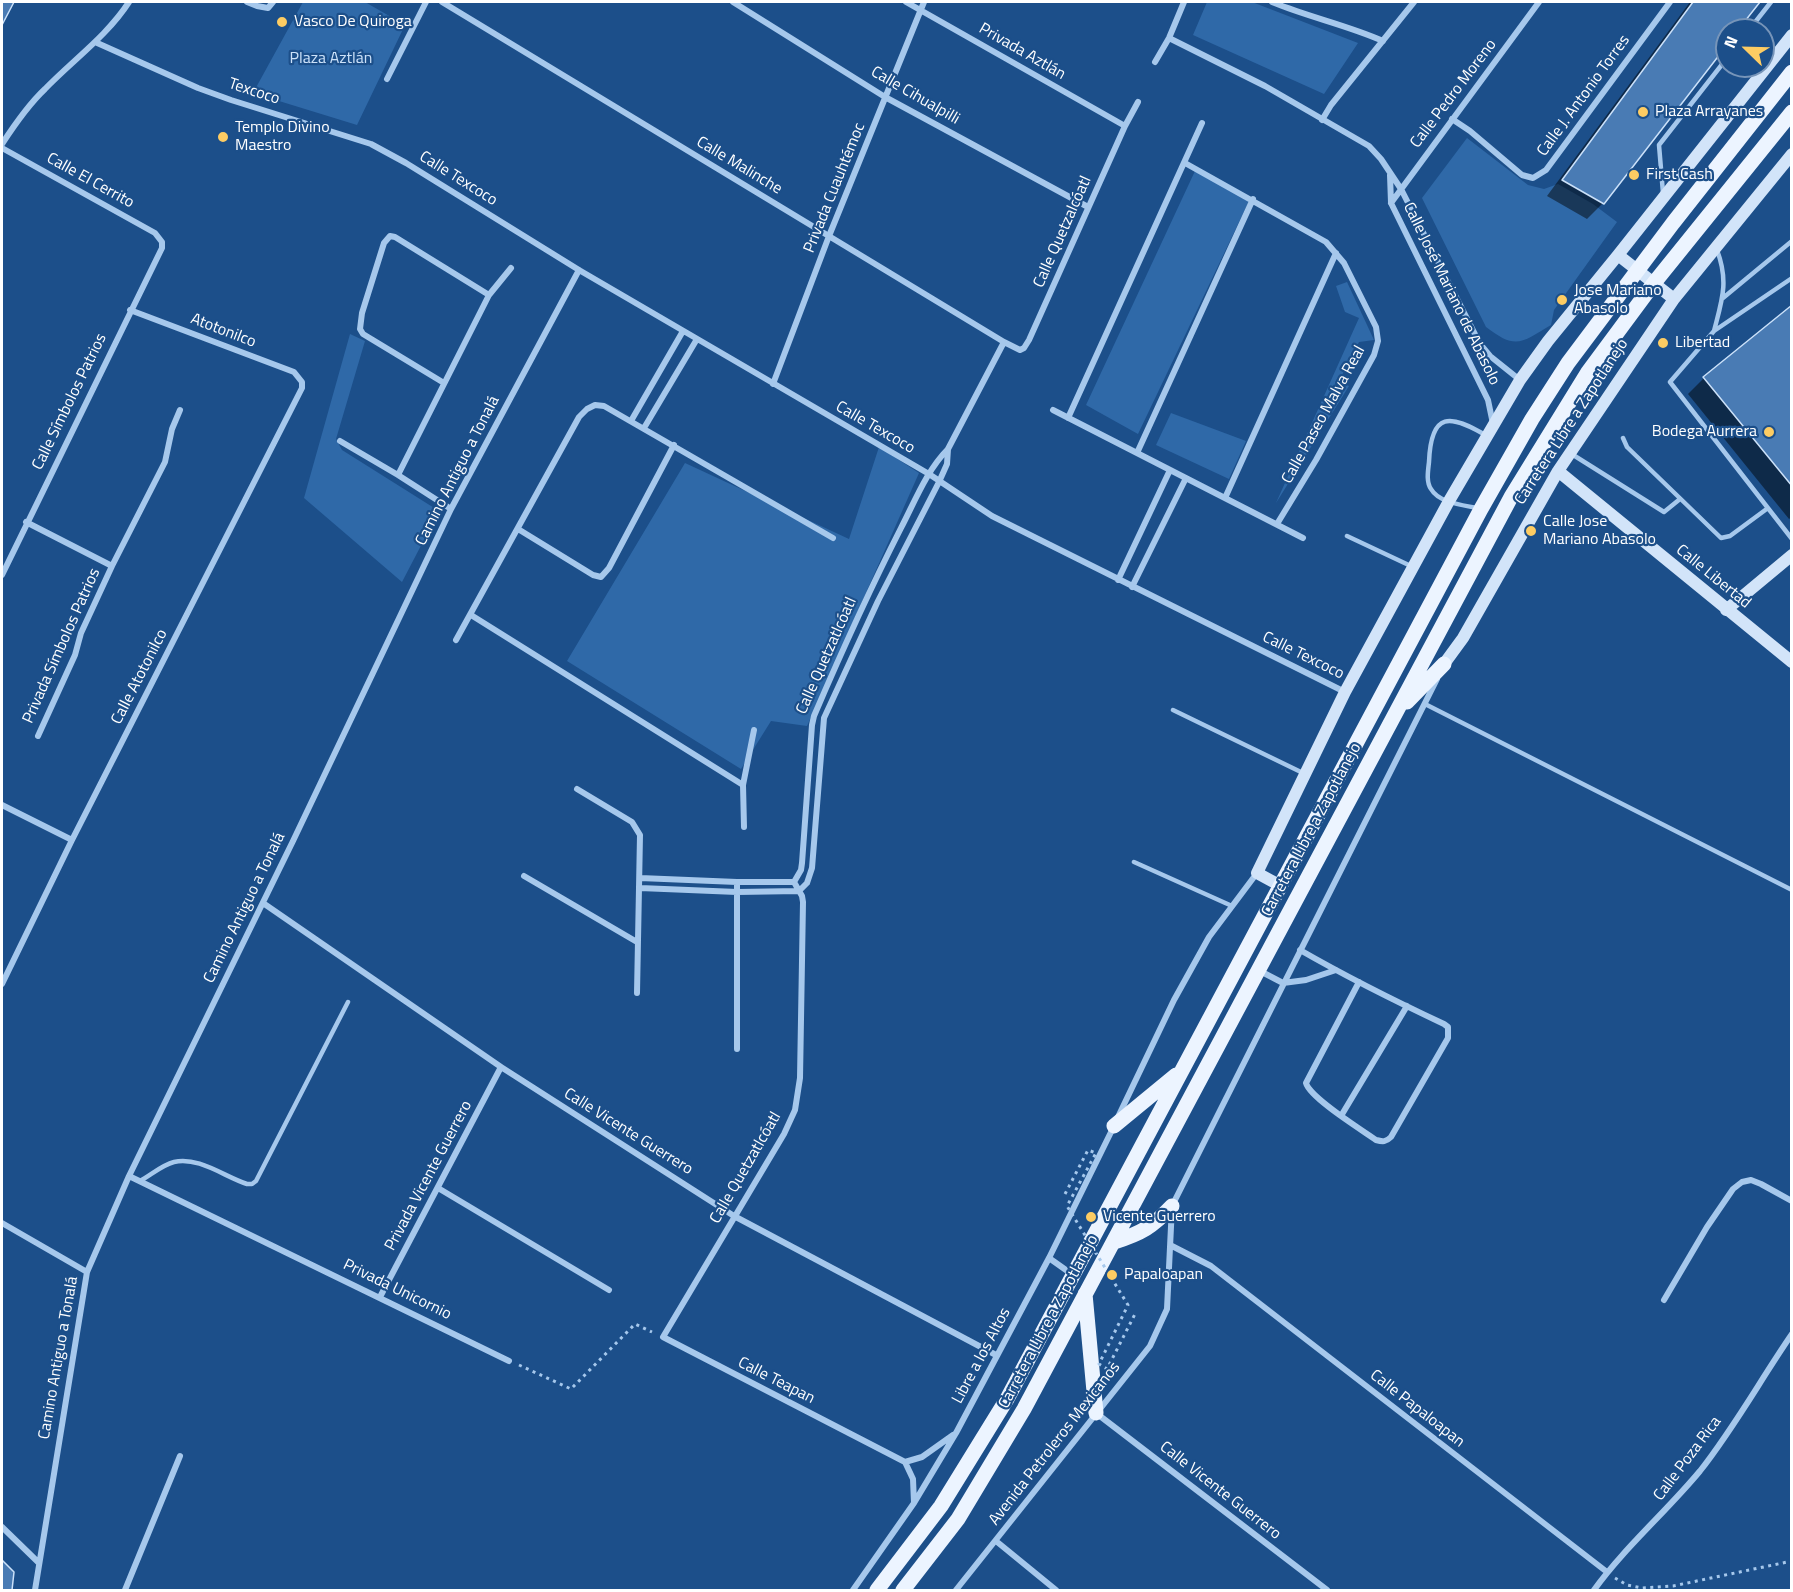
<!DOCTYPE html>
<html>
<head>
<meta charset="utf-8">
<style>
	body { margin:0 }
	#map { position:relative; width:1793px; height:1592px; overflow:hidden; background:#1c4f8a; font-family:"Titillium Web",sans-serif }
	canvas { display:block }
	.frame { position:absolute; inset:0; border:3px solid #fff; pointer-events:none }
	.north { position:absolute; left:1715px; top:18px; width:60px; height:60px; box-sizing:border-box; background:#1c4f8a; border:2px solid #7795b9; border-radius:50%; rotate:293deg; font-size:16px; font-weight:700; line-height:24px; text-align:center; color:#fff }
	.north::after { content:''; display:block; margin:auto; width:21px; height:27px; background:#fdcc63; clip-path:polygon(50% 0,100% 100%,50% 72%,0 100%) }
</style>
</head>
<body>
<div id="map">
<canvas width="1793" height="1592"></canvas>
<div class="frame"></div>
<div class="north">N</div>
</div>
<script>
const context = document.querySelector('canvas').getContext('2d');
context.lineJoin = 'round';
function fillPath(path, color) { context.fillStyle = color; context.fill(path, 'evenodd'); }
function stroke(path, color, width, dash) { context.strokeStyle = color; context.lineWidth = width; context.lineCap = dash ? 'butt' : 'round'; context.setLineDash(dash || []); context.stroke(path); }
function label(font, color, halo, rows, align = 'center') {
  context.font = font + ' "Titillium Web",sans-serif'; context.lineWidth = 4.5; context.setLineDash([]); context.textBaseline = 'middle'; context.strokeStyle = halo; context.fillStyle = color; for (const [text, x, y, turn = 0] of rows) {
    context.save(); context.translate(x, y); context.rotate((+turn || 0) * Math.PI / 180); context.textAlign = isNaN(turn) ? turn : align; if (halo) context.strokeText(text, 0, 0); context.fillText(text, 0, 0); context.restore();
  }
}
fillPath(new Path2D(`
	M 303,2 L 365,2 L 405,25 L 357,125 L 253,93 Z
	M 1207,2 L 1252,2 L 1358,43 L 1324,94 L 1193,35 Z
	M 1467,138 L 1528,185 L 1544,189 L 1558,184 L 1593,204 L 1617,222 L 1554,310 L 1551,325 C 1521,343 1516,350 1486,327 L 1422,198 Z
	M 1195,171 L 1249,201 L 1138,434 L 1086,405 Z
	M 1347,282 L 1374,340 L 1359,342 L 1339,381 L 1349,386 L 1276,503 L 1359,318 L 1345,312 L 1336,286 Z
	M 350,334 L 365,341 L 336,439 L 342,450 L 439,511 L 402,582 L 304,498 Z
	M 1171,413 L 1246,441 L 1229,479 L 1156,445 Z
	M 879,447 L 919,473 L 807,726 L 771,721 L 741,769 L 567,661 L 685,463 L 849,539 Z`), '#2f69a8');
fillPath(new Path2D(`
	M 1690,2 L 1758,2 L 1736,30 L 1727,30 L 1727,42 L 1603,203 L 1587,219 L 1547,196 Z
	M 1792,307 L 1792,517 L 1789,519 L 1688,394 L 1704,378 Z
	M 2,1562 L 12,1573 L 10,1590 L 2,1590 Z`), '#0007');
const building = new Path2D(`
	M 2,2 L 14,2 L 2,25 Z
	M 1693,2 L 1760,2 L 1738,30 L 1727,30 L 1727,45 L 1604,204 L 1562,180 Z
	M 1792,305 L 1792,486 L 1703,377 Z
	M 2,1560 L 14,1572 L 12,1590 L 2,1590 Z`);
fillPath(building, '#497bb4');
stroke(building, '#cbe1f9', 1.5);
stroke(new Path2D(`
	M 519,1365 L 571,1389 L 635,1324 L 652,1332
	M 1615,1578 L 1627,1585 L 1642,1588 L 1673,1586 L 1792,1561`), '#a6c8ec', 3, [3, 4.5]);
stroke(new Path2D(`
	M 1749,30 L 1771,2
	M 1663,193 L 1659,145 L 1727,58
	M 1792,278 L 1714,331 L 1670,382 L 1792,539
	M 1723,298 L 1792,241
	M 1714,331 C 1722,300 1729,282 1717,250
	M 1623,438 L 1627,447 L 1721,538 L 1730,536 L 1768,508
	M 1570,453 L 1664,512 L 1680,499
	M 1477,508 C 1463,505 1439,503 1431,489 C 1426,482 1428,471 1429,462 C 1431,411 1450,414 1487,436
	M 1347,536 L 1413,567
	M 1425,704 L 1792,890
	M 1173,710 L 1303,773
	M 1134,862 L 1232,906
	M 140,1181 C 151,1175 162,1165 174,1162 C 198,1156 225,1177 247,1184 L 252,1184 L 256,1181 L 348,1002`), '#a6c8ec', 4.5);
stroke(new Path2D(`
	M 247,2 L 257,6 L 268,8 L 273,2
	M 442,2 L 1004,342 L 1020,350 L 1024,348 L 1029,340 L 1125,126 L 1138,102
	M 733,2 L 885,97 L 1088,207
	M 906,2 L 1125,126
	M 1272,2 C 1308,17 1347,25 1383,41
	M 1169,38 L 1265,86 L 1369,146 L 1381,159 L 1401,189 L 1480,344 L 1490,356 L 1520,380
	M 95,42 L 198,88 L 231,100 L 371,144 L 406,163 L 579,270 L 929,474 L 992,516 L 1345,692
	M 1155,62 L 1169,38 L 1184,2
	M 387,79 L 426,2
	M 1452,119 L 1470,131 L 1522,175 L 1533,178 L 1546,170 L 1670,2
	M 1322,120 L 1331,105 L 1414,2
	M 2,144 C 15,124 28,105 45,89 C 73,60 107,36 129,2
	M 2,148 L 155,233 L 162,242 L 162,248 L 2,575
	M 1185,163 L 1326,242 L 1344,263 L 1376,327 L 1378,341 L 1374,355 L 1316,460 L 1277,524
	M 1390,175 L 1391,203 L 1488,400 L 1493,424
	M 1391,203 L 1539,2
	M 444,383 L 363,334 L 360,329 L 362,313 L 384,243 L 390,236 L 395,237 L 489,295
	M 773,384 L 829,236 L 924,2
	M 1053,410 L 1303,538
	M 1068,418 L 1202,123
	M 631,421 L 683,331
	M 644,428 L 697,339
	M 340,441 L 398,475 L 451,509
	M 1137,453 L 1253,199
	M 398,475 L 489,295 L 511,268
	M 1225,498 L 1336,253
	M 26,522 L 112,566
	M 518,529 L 593,575 L 601,577 L 609,568 L 674,445
	M 1118,580 L 1170,470
	M 1132,587 L 1186,478
	M 471,615 L 743,785
	M 456,640 L 579,417 L 587,409 L 595,405 L 604,406 L 833,538
	M 38,736 L 75,655 L 81,633 L 112,566 L 165,462 L 172,429 L 180,410
	M 577,789 L 632,822 L 640,835 L 637,993
	M 2,805 L 72,840
	M 744,827 L 743,785 L 754,730
	M 524,876 L 637,942
	M 640,878 L 737,882 L 794,882
	M 794,882 L 802,896 L 803,902 L 800,1078 L 795,1110 L 784,1134 L 663,1337 L 905,1462 L 913,1479 L 914,1503
	M 794,882 L 801,870 L 802,863 L 812,725 L 814,716 C 841,653 870,589 901,528 C 915,501 927,470 948,449 L 1004,342
	M 640,888 L 737,892 L 799,891 L 807,883 L 812,868 L 824,718 L 878,601 L 939,482 L 947,464 L 948,449
	M 263,903 L 501,1067 L 734,1216 L 996,1355
	M 1300,950 C 1347,977 1395,1001 1444,1024 L 1448,1027 L 1448,1038 L 1391,1137 C 1386,1142 1383,1142 1376,1140 C 1362,1130 1310,1098 1306,1083 L 1359,982
	M 1260,971 L 1283,983 L 1306,980 L 1336,970
	M 2,984 L 72,840 L 302,388 L 302,382 L 294,372 L 130,310
	M 737,1049 L 737,882
	M 1341,1116 L 1407,1006
	M 1118,1117 L 1174,1000 L 1209,937 L 1257,873
	M 129,1176 L 509,1361
	M 438,1188 L 609,1290
	M 2,1223 L 87,1272
	M 1172,1246 L 1211,1266 L 1607,1572
	M 1049,1258 L 1073,1275
	M 380,1297 L 501,1067
	M 1664,1300 L 1707,1227 L 1733,1189 L 1742,1182 L 1751,1180 L 1761,1184 L 1792,1201
	M 1096,1413 L 1327,1590
	M 905,1462 L 922,1457 L 953,1435
	M 2,1527 L 39,1563
	M 996,1541 L 1056,1590
	M 35,1590 L 87,1272 L 129,1176 L 293,841 L 451,509 L 579,270
	M 125,1590 L 180,1456
	M 853,1590 L 914,1503 L 956,1433 L 1049,1258 L 1114,1126
	M 956,1590 L 1150,1346 L 1167,1309 L 1172,1206 L 1437,679
	M 1594,1590 C 1625,1547 1666,1512 1700,1471 C 1734,1428 1761,1379 1792,1334`), '#a6c8ec', 6);
stroke(new Path2D(`
	M 1618,255 L 1674,299
	M 1558,471 L 1792,662
	M 1726,610 L 1792,555
	M 1444,664 L 1463,638 L 1558,471 L 1674,299 L 1792,154
	M 1281,886 L 1257,873 L 1345,692 L 1449,501 L 1520,380 L 1548,341 L 1618,255 L 1792,35`), '#d2e4f9', 12);
stroke(new Path2D(`
	M 1407,702 L 1444,664
	M 1114,1126 L 1176,1075
	M 1114,1242 C 1142,1233 1152,1227 1172,1206
	M 1085,1294 L 1096,1413
	M 877,1590 L 941,1506 L 1007,1399 L 1481,509 L 1532,419 L 1568,363 L 1673,223 L 1792,72
	M 903,1590 L 958,1519 L 1024,1409 L 1511,497 L 1588,372 L 1654,283 L 1792,112`), '#ecf4ff', 15);
stroke(new Path2D(`
	M 1065,1194 L 1088,1150 L 1096,1153 L 1067,1206 L 1128,1305 L 1099,1364 L 1107,1369 L 1135,1314`), '#a6c8ec', 3, [3, 4.5]);
for (const [x, y, r, color] of [
	[282,22,6,"#fdcc63"],
	[1643,112,6,"#fdcc63"],
	[223,137,6,"#fdcc63"],
	[1634,175,6,"#fdcc63"],
	[1562,300,6,"#fdcc63"],
	[1663,343,6,"#fdcc63"],
	[1769,432,6,"#fdcc63"],
	[1531,531,6,"#fdcc63"],
	[1091,1217,6,"#fdcc63"],
	[1112,1275,6,"#fdcc63"]
]) { const dot = new Path2D(); dot.arc(x, y, r, 0, 2 * Math.PI); context.fillStyle = color; context.fill(dot); stroke(dot, '#1c4f8a', 2); }
label('16px', '#fff', '#1c4f8a', [
	["Vasco De Quiroga",294,22],
	["Plaza Arrayanes",1655,112],
	["Templo Divino",235,128],
	["Maestro",235,146],
	["First Cash",1646,175],
	["Jose Mariano",1574,291],
	["Abasolo",1574,309],
	["Libertad",1675,343],
	["Bodega Aurrera",1757,432,"right"],
	["Calle Jose",1543,522],
	["Mariano Abasolo",1543,540],
	["Vicente Guerrero",1103,1217],
	["Papaloapan",1124,1275]
], 'left');
label('16px', '#fff', '#1c4f8a', [
	["Privada Aztlán",1022,52,30],
	["Texcoco",254,92,18],
	["Calle Pedro Moreno",1454,94,-53],
	["Calle Cihualpilli",915,96,30],
	["Calle J. Antonio Torres",1584,96,-54],
	["Calle Malinche",739,166,31],
	["Calle Texcoco",458,179,32],
	["Calle El Cerrito",90,181,29],
	["Privada Cuauhtémoc",835,188,-68],
	["Calle Quetzalcóatl",1063,232,-66],
	["Calle José Mariano de Abasolo",1451,294,64],
	["Atotonilco",223,331,21],
	["Calle Símbolos Patrios",70,402,-64],
	["Calle Paseo Malva Real",1324,415,-61],
	["Carretera Libre a Zapotlanejo",1572,422,-57],
	["Calle Texcoco",875,428,30],
	["Camino Antiguo a Tonalá",458,471,-63],
	["Calle Libertad",1713,577,39],
	["Privada Símbolos Patrios",62,646,-66],
	["Calle Quetzatlcóatl",827,656,-66],
	["Calle Texcoco",1303,656,26],
	["Calle Atotonilco",140,677,-63],
	["Carretera Libre a Zapotlanejo",1312,830,-62],
	["Camino Antiguo a Tonalá",245,908,-64],
	["Calle Vicente Guerrero",628,1132,32],
	["Calle Quetzatlcóatl",746,1168,-60],
	["Privada Vicente Guerrero",429,1176,-62],
	["Privada Unicornio",397,1290,26],
	["Carretera Libre a Zapotlanejo",1049,1322,-62],
	["Libre a los Altos",982,1356,-62],
	["Camino Antiguo a Tonalá",59,1358,-80],
	["Calle Teapan",776,1381,27],
	["Calle Papaloapan",1417,1409,38],
	["Avenida Petroleros Mexicanos",1055,1444,-52],
	["Calle Poza Rica",1688,1459,-53],
	["Calle Vicente Guerrero",1220,1491,38]
]);
label('16px', '#cbe1f9', '#1c4f8a', [
	["Plaza Aztlán",331,59]
]);
</script>
</body>
</html>
